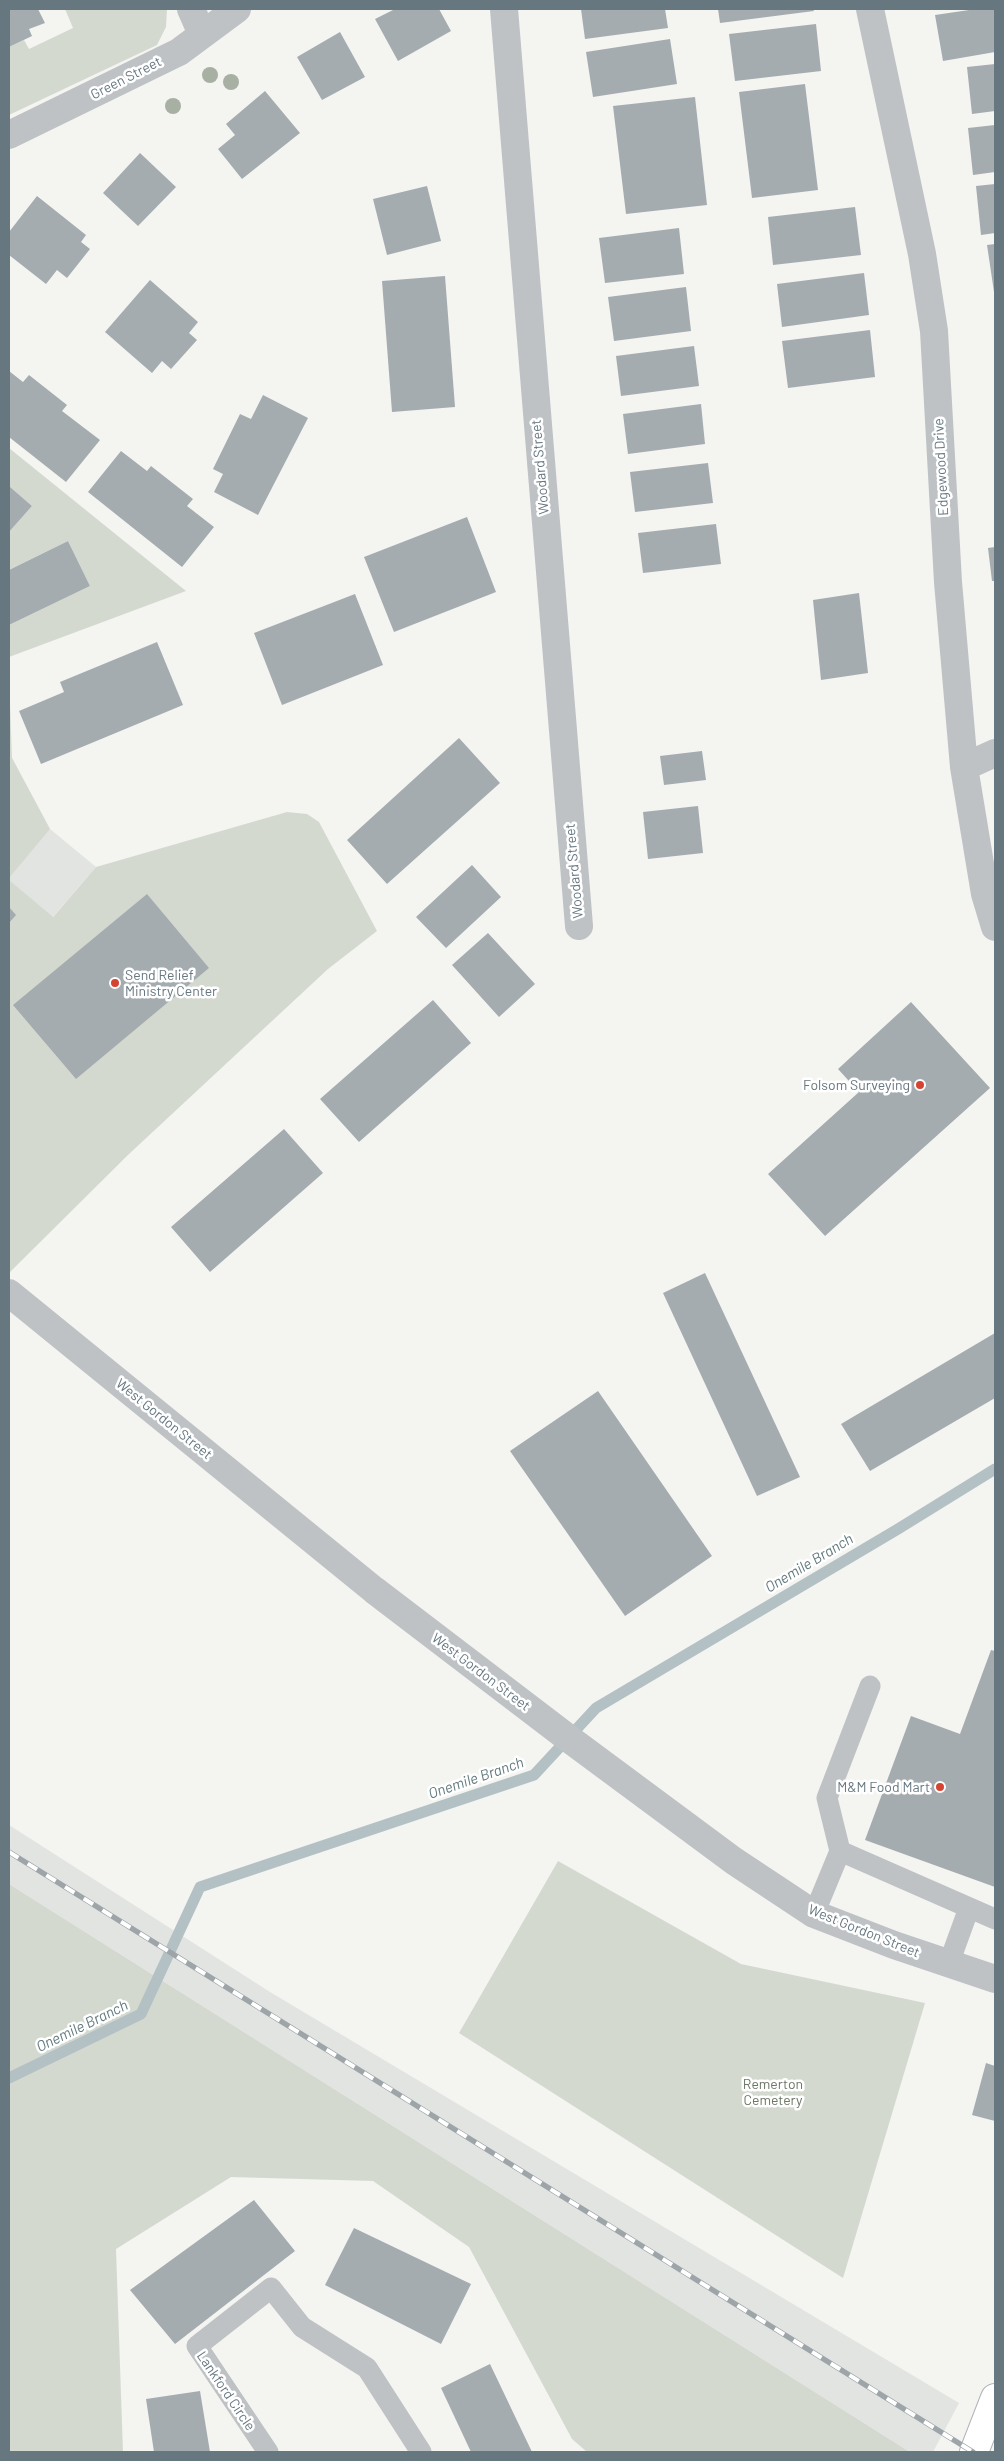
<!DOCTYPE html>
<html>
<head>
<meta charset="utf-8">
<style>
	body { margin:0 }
	#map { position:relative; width:1004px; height:2461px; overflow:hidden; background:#f4f4f1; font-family:Barlow,sans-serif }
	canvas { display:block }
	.frame { position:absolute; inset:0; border:10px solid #667780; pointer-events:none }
</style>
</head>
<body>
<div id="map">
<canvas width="1004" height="2461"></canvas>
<div class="frame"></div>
</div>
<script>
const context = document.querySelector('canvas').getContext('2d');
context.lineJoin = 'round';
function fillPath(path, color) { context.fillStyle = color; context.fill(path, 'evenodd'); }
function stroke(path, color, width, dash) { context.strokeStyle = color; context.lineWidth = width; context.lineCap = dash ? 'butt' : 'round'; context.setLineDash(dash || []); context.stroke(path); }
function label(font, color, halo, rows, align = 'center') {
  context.font = font + ' Barlow,sans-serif'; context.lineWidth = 5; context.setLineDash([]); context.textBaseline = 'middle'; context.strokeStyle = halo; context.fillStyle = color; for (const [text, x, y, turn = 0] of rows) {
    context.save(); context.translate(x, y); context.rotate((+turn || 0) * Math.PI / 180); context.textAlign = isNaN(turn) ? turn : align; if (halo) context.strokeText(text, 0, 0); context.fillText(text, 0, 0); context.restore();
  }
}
fillPath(new Path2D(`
	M 12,758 L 50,829 L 96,867 L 9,967 L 9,759 Z
	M 9,1825 L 270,1992 L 959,2403 L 933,2452 L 910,2452 L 9,1884 Z`), '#e2e4e2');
fillPath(new Path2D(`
	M 65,9 L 167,9 L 166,27 L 157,45 L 9,115 L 9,47 L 24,40 L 29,49 L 73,28 Z
	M 9,448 L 186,591 L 9,657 L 9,625 L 90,586 L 68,541 L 9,570 L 9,532 L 32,506 L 9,486 Z
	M 9,676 L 12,758 L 50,829 L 9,878 Z
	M 287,812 L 307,814 L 319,822 L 377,931 L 328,969 L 129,1154 L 9,1273 L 9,880 L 53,917 L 96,867 Z
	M 558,1861 L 741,1964 L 925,2003 L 843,2278 L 459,2033 Z
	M 9,1884 L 910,2452 L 587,2452 L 572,2439 L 469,2247 L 373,2181 L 231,2177 L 116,2249 L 123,2452 L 9,2452 Z`), '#d4d9d0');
stroke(new Path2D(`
	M 9,2078 L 141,2014 L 200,1887 L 534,1775 L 596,1708 L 898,1529 L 995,1469`), '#b3c1c4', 11);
fillPath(new Path2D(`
	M 9,9 L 38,9 L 45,23 L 29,29 L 32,36 L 9,47 Z
	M 395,9 L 439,9 L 451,31 L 398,61 L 375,19 Z
	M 581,9 L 665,9 L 668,28 L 585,39 Z
	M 718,9 L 813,9 L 814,11 L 720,23 Z
	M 976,9 L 995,9 L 995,52 L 943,61 L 935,15 Z
	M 816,24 L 821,71 L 735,81 L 729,34 Z
	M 340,32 L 365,77 L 322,100 L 297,57 Z
	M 670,39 L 677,84 L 593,97 L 586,52 Z
	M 995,64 L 995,111 L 972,114 L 967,67 Z
	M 805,84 L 818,190 L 752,198 L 739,92 Z
	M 265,91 L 300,133 L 242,179 L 218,149 L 235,135 L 226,124 Z
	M 695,97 L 707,205 L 626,214 L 613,106 Z
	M 995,125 L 995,172 L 973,175 L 968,128 Z
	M 140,153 L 176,187 L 138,226 L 103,193 Z
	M 995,184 L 995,233 L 981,235 L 976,186 Z
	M 427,186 L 441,241 L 387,255 L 373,199 Z
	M 37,196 L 86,235 L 81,242 L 90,249 L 67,278 L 57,270 L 46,284 L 9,255 L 9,232 Z
	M 855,207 L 861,255 L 773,265 L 768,217 Z
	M 679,228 L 684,274 L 605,283 L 599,238 Z
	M 995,244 L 995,292 L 994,292 L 987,245 Z
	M 864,273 L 869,315 L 782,327 L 777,284 Z
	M 445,276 L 455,407 L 392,412 L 382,281 Z
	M 150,280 L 198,322 L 189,333 L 197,340 L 171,369 L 162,361 L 152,373 L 105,332 Z
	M 686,287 L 691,331 L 614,341 L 608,297 Z
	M 870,330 L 875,377 L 788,388 L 782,341 Z
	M 694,346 L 699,386 L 621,396 L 616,356 Z
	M 9,371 L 23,382 L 29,375 L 67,405 L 62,411 L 100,440 L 66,482 L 9,437 Z
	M 263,395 L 308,418 L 258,515 L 214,492 L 223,474 L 213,469 L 240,414 L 251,419 Z
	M 701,404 L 705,444 L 628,454 L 623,414 Z
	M 121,451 L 147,471 L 151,466 L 193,499 L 187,506 L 214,527 L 182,567 L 88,492 Z
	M 708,463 L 713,503 L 635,512 L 630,472 Z
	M 9,486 L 32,506 L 9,532 Z
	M 467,517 L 496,592 L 394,632 L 364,557 Z
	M 716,524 L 721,564 L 643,573 L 638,533 Z
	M 68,541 L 90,586 L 9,625 L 9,570 Z
	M 995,547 L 995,581 L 992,581 L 988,548 Z
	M 859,593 L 868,673 L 821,680 L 813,600 Z
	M 355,594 L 383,665 L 282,705 L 254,633 Z
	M 157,642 L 183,705 L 41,764 L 19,711 L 64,692 L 60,682 Z
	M 459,738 L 500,783 L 387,884 L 347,840 Z
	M 702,751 L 706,780 L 664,785 L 660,756 Z
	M 698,806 L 703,853 L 648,859 L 643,812 Z
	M 472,865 L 501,897 L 446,948 L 416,917 Z
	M 147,894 L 209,968 L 76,1079 L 13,1005 Z
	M 9,907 L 16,915 L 9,923 Z
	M 488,933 L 535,984 L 499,1017 L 452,965 Z
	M 433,1000 L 471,1043 L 359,1142 L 320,1099 Z
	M 911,1002 L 990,1088 L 825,1236 L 768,1174 L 859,1092 L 838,1069 Z
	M 284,1129 L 323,1173 L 210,1272 L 171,1227 Z
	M 705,1273 L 800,1477 L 757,1496 L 663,1293 Z
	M 995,1333 L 995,1398 L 870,1471 L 841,1424 Z
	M 598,1391 L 712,1556 L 625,1616 L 510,1451 Z
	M 991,1650 L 995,1651 L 995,1887 L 865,1840 L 911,1716 L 960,1734 Z
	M 986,2063 L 995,2066 L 995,2121 L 972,2115 Z
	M 254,2200 L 295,2251 L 175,2344 L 130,2290 Z
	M 354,2228 L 471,2284 L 441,2344 L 325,2285 Z
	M 490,2364 L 532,2452 L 471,2452 L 441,2388 Z
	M 200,2391 L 210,2452 L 154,2452 L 146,2399 Z`), '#a4acb0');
const secondary = new Path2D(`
	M 974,2452 L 995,2398`);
stroke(secondary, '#aeb4b8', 30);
stroke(new Path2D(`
	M 840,1851 L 827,1798 L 870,1686
	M 814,1914 L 840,1851 L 995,1919
	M 949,1963 L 969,1908
	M 268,2452 L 197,2346 L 271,2288 L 302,2327 L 367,2368 L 421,2452`), '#bec2c5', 21);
stroke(new Path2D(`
	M 191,9 L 202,34
	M 504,9 L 579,926
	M 870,9 L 922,254 L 934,331 L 948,582 L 964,767 L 985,894 L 995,927
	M 9,135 L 179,52 L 237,9
	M 964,767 L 995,753`), '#bec2c5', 28);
stroke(new Path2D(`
	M 9,1293 L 374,1590 L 568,1738 L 734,1861 L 814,1914 L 894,1945 L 995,1979`), '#bec2c5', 28);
stroke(secondary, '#fff', 28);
const rail = new Path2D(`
	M 9,1852 L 973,2452`);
stroke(rail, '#9ea5a9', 5.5);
stroke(rail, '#fff', 4, [11]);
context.fillStyle = '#a8afa3';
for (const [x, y] of [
	[210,75],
	[231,82],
	[173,106]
]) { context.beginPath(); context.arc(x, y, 8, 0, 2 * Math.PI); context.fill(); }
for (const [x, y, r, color] of [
	[115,983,5,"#d54331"],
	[920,1085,5,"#d54331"],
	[940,1787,5,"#d54331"]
]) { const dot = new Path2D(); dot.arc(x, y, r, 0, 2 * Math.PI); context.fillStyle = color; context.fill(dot); stroke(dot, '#fff', 2); }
label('14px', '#667780', '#fff', [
	["Green Street",126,78,-27],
	["Woodard Street",540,467,-95],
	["Edgewood Drive",941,467,-93],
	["Woodard Street",574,871,-95],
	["West Gordon Street",164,1419,39],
	["West Gordon Street",481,1672,37],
	["West Gordon Street",864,1931,22],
	["Lankford Circle",226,2391,56]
]);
label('14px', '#667780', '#fff', [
	["Send Relief",125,975,"left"],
	["Ministry Center",125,991,"left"],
	["Folsom Surveying",910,1085],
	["M&M Food Mart",930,1787]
], 'right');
label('14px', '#6a7764', '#fff', [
	["Remerton",773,2084],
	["Cemetery",773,2100]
]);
label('italic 15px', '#61797d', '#fff', [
	["Onemile Branch",809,1563,-31],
	["Onemile Branch",476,1778,-19],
	["Onemile Branch",82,2026,-26]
]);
</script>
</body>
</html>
